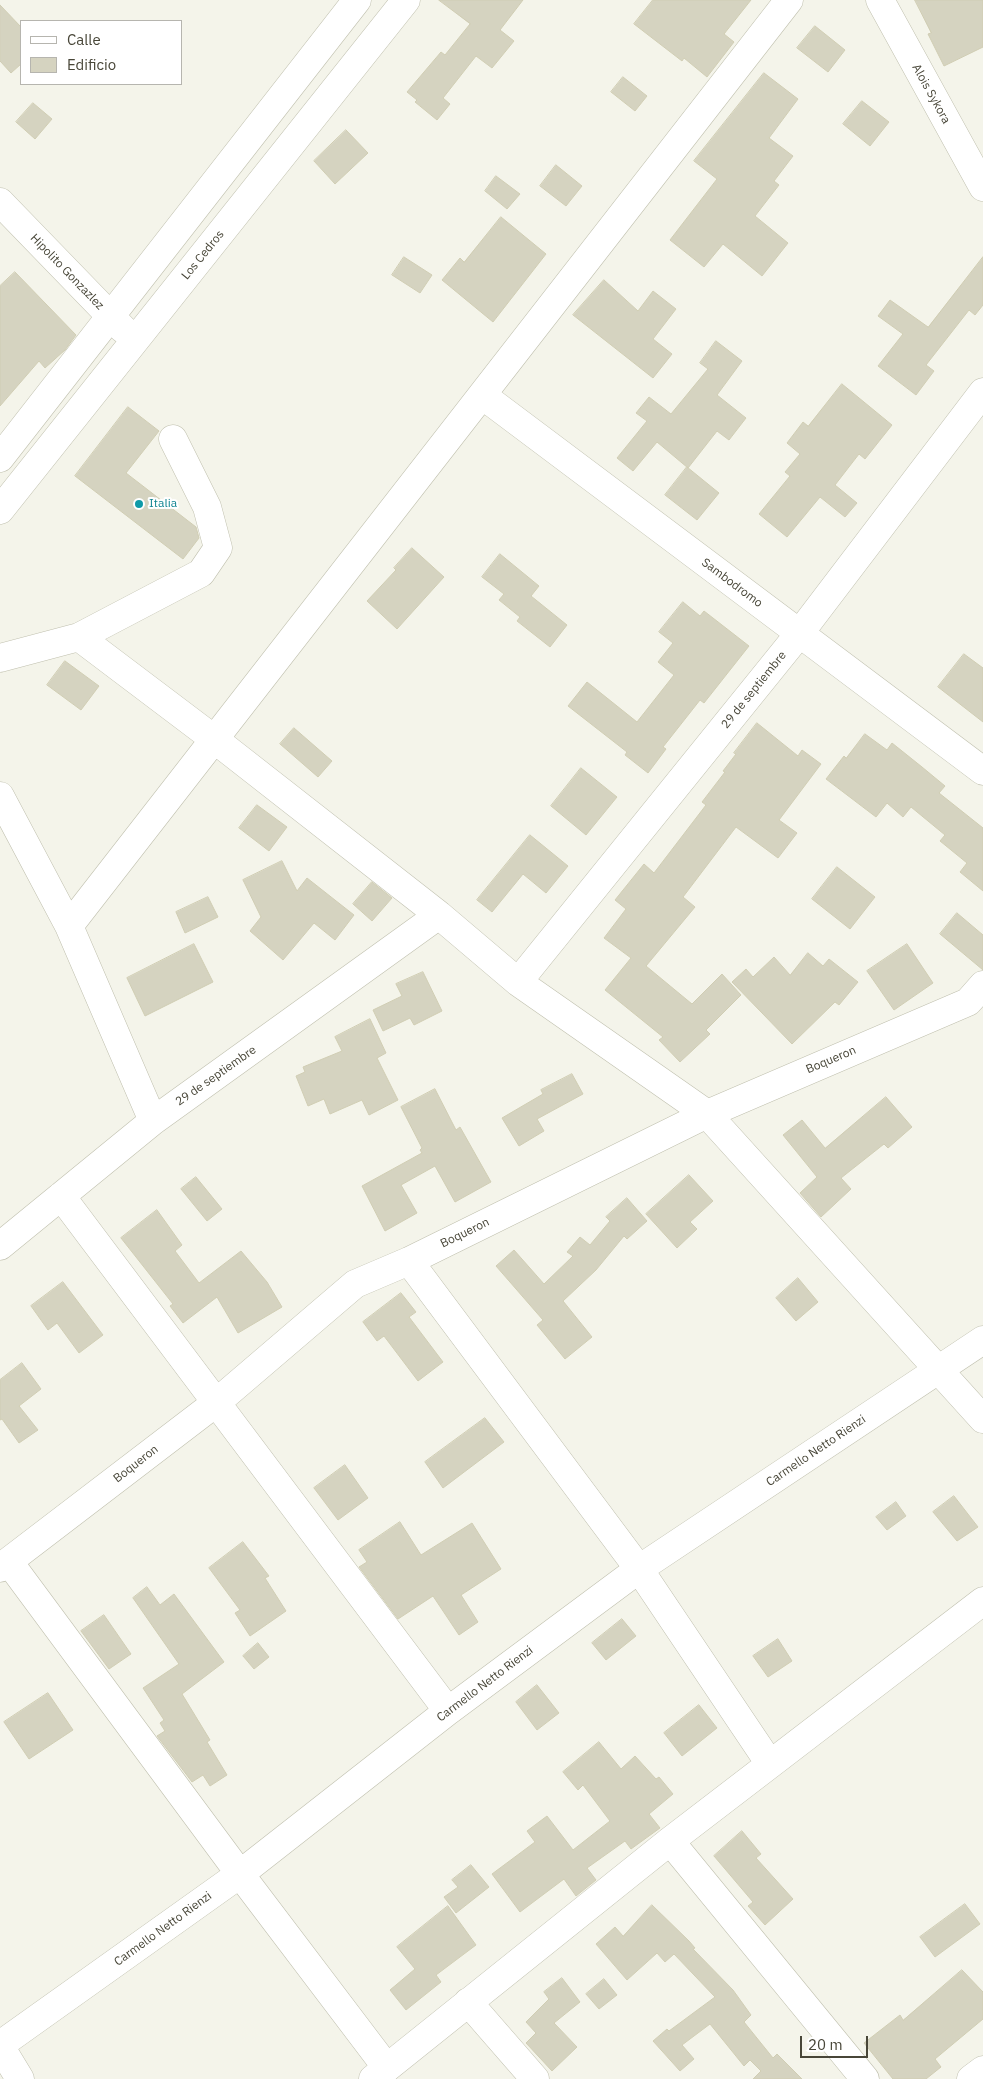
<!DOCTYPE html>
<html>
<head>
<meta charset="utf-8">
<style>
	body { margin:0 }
	#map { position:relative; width:983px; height:2079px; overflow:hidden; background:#f4f4ea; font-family:"IBM Plex Sans",sans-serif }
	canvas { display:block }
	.legend { position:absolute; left:20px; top:20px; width:162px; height:65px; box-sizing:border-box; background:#fff; border:1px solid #b6b5af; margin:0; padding:6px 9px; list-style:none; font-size:15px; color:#484638 }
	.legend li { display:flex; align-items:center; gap:10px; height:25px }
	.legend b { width:25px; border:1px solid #b6b5af }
	.scale { position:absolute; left:800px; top:2036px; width:68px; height:22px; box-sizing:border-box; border:2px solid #484638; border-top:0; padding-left:6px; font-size:15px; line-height:18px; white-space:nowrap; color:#484638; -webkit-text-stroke:4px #fff; paint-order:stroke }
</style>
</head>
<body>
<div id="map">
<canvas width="983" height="2079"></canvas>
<ul class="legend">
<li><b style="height:6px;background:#fff"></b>Calle</li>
<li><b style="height:14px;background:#d5d3c0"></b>Edificio</li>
</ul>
<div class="scale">20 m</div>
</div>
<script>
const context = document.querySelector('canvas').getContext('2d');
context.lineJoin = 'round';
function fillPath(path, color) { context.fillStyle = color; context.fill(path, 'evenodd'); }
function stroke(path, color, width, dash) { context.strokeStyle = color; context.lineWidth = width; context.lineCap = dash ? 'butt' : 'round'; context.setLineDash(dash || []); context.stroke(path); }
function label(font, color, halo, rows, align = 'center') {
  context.font = font + ' "IBM Plex Sans",sans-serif'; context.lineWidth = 4; context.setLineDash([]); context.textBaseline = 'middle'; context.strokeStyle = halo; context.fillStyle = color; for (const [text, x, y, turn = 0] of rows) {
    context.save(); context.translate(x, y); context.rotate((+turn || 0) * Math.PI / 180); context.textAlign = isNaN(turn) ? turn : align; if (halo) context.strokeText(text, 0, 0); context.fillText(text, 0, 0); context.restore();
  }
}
const building = new Path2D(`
	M 439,0 L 523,0 L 500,30 L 514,41 L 492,68 L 476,56 L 443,98 L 450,104 L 437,120 L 415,102 L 417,100 L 407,92 L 441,52 L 445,55 L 470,24 Z
	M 653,0 L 751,0 L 724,34 L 734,42 L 707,77 L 684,58 L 682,61 L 634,24 Z
	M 915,0 L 983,0 L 983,47 L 944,66 L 928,34 L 931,33 Z
	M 0,5 L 21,27 L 21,64 L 11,73 L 0,61 Z
	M 815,26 L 845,50 L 828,72 L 797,48 Z
	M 764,73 L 798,99 L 769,138 L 793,156 L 774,181 L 779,185 L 755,216 L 788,243 L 762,276 L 723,244 L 704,267 L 670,240 L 717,179 L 694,161 Z
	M 623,77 L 647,96 L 635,111 L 611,92 Z
	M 862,101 L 889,122 L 870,146 L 843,124 Z
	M 33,103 L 52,119 L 35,139 L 16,122 Z
	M 346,130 L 368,153 L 335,184 L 314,161 Z
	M 556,165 L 582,186 L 566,206 L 540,186 Z
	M 496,176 L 520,194 L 507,209 L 485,191 Z
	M 501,217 L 546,254 L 493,322 L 442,280 L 460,258 L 464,262 Z
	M 404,257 L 432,275 L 420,293 L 392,275 Z
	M 983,257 L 983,305 L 975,315 L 969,310 L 926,365 L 934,371 L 916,395 L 878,366 L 903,334 L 878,316 L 890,300 L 928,327 Z
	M 15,272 L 76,335 L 65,350 L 45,368 L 39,361 L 0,406 L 0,286 Z
	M 604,280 L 638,311 L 653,291 L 676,309 L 653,339 L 672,354 L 653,378 L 573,315 Z
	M 716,341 L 742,361 L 717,395 L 746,418 L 729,440 L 717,431 L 688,468 L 657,442 L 633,471 L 617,458 L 647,421 L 636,413 L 649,397 L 671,414 L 708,369 L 700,363 Z
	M 842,384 L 892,425 L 865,459 L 859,454 L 835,485 L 857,503 L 845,517 L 820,497 L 787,537 L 759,514 L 790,476 L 785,472 L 800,454 L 787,443 L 803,422 L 808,426 Z
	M 128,407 L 159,431 L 126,473 L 196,527 L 199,538 L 183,559 L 75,476 Z
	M 687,467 L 719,493 L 697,520 L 665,495 Z
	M 412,548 L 444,577 L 397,629 L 367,601 L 396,570 L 394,568 Z
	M 500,554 L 539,586 L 531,596 L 567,625 L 550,647 L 517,621 L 520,617 L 499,600 L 504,594 L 482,577 Z
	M 683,602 L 700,616 L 704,611 L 749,646 L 704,703 L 700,700 L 663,747 L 666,749 L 648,773 L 625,755 L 627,752 L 568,706 L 587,682 L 637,722 L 674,675 L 658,662 L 673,643 L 659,632 Z
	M 964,654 L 983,668 L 983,722 L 938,687 Z
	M 65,661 L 99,686 L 81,710 L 47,685 Z
	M 757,723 L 798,756 L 802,750 L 821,764 L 779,820 L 797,833 L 778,858 L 736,827 L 683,897 L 695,907 L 646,966 L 692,1004 L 722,974 L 741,995 L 706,1030 L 710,1034 L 680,1062 L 659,1040 L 663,1037 L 605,990 L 631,958 L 604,938 L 626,909 L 615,900 L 644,864 L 654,873 L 706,805 L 702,802 L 725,772 L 723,771 L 736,754 L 734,753 Z
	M 294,728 L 332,761 L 318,777 L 280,744 Z
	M 865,734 L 887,750 L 892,743 L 922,767 L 945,786 L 939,793 L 983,828 L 983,891 L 960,872 L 967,863 L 940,841 L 945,835 L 911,807 L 903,817 L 887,803 L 876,817 L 826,779 L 844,756 L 846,758 Z
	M 581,768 L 617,797 L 586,835 L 551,806 Z
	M 257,805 L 287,827 L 269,851 L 239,828 Z
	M 530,835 L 568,866 L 546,893 L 523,874 L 492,912 L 477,900 Z
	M 282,861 L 297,891 L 307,878 L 354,915 L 335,940 L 314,923 L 283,960 L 250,931 L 261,917 L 243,880 Z
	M 837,867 L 875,897 L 850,929 L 812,899 Z
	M 372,882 L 392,898 L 372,921 L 353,904 Z
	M 208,897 L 218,917 L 185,933 L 176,912 Z
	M 957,913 L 983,935 L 983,970 L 940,934 Z
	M 194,944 L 213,982 L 145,1016 L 127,978 Z
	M 907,944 L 933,983 L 894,1010 L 867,971 Z
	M 808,953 L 823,966 L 829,959 L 858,982 L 839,1005 L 835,1002 L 792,1044 L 732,982 L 746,969 L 753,977 L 774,957 L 790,975 Z
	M 423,972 L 442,1011 L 414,1025 L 410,1018 L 383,1031 L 373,1010 L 402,996 L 396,984 Z
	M 370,1019 L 386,1053 L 377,1058 L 398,1100 L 369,1115 L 362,1100 L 330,1114 L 324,1099 L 308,1106 L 296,1076 L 305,1072 L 303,1067 L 342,1051 L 335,1037 Z
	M 572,1074 L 583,1094 L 537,1119 L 544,1131 L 519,1146 L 502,1118 L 543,1094 L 541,1090 Z
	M 435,1089 L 456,1130 L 460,1127 L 491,1182 L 455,1202 L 435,1166 L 401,1185 L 417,1213 L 385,1231 L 362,1186 L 422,1153 L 420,1150 L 422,1148 L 401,1107 Z
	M 886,1097 L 912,1127 L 888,1148 L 884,1144 L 841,1178 L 851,1189 L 821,1217 L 800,1193 L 817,1177 L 783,1135 L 802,1120 L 825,1148 Z
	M 689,1175 L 713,1201 L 690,1222 L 697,1229 L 677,1248 L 646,1214 Z
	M 196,1177 L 222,1209 L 207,1221 L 181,1189 Z
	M 627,1198 L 647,1221 L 627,1239 L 624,1236 L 596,1270 L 563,1301 L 592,1337 L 565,1359 L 537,1325 L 543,1320 L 496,1266 L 514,1250 L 544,1284 L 573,1256 L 567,1252 L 580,1237 L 590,1245 L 610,1221 L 606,1217 Z
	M 157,1210 L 182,1245 L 175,1251 L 199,1283 L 241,1251 L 267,1282 L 282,1307 L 238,1333 L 217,1297 L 183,1323 L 170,1306 L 173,1304 L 121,1238 Z
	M 798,1278 L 818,1302 L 796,1321 L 776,1298 Z
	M 63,1282 L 103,1335 L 79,1353 L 57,1323 L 48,1330 L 31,1306 Z
	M 401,1293 L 416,1312 L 409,1317 L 443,1362 L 418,1381 L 384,1336 L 377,1341 L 363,1322 Z
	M 22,1363 L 41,1389 L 19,1406 L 38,1430 L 19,1443 L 2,1419 L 0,1420 L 0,1380 Z
	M 485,1418 L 504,1442 L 443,1488 L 425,1462 Z
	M 345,1465 L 368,1498 L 338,1520 L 314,1488 Z
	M 954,1496 L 978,1527 L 957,1541 L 933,1512 Z
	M 896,1502 L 906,1516 L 887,1530 L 876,1517 Z
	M 400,1522 L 421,1555 L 472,1523 L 501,1569 L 461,1595 L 478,1622 L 459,1635 L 433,1596 L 398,1619 L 359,1567 L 367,1562 L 359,1550 Z
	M 243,1542 L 269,1576 L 265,1578 L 286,1611 L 250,1636 L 235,1613 L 240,1610 L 209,1568 Z
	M 147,1587 L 160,1605 L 174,1594 L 224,1662 L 182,1694 L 210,1740 L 207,1742 L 227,1775 L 210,1786 L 203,1775 L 192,1782 L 157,1736 L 165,1731 L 160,1723 L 164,1720 L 143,1688 L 179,1664 L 133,1598 Z
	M 104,1615 L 131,1654 L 109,1669 L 81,1631 Z
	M 622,1619 L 636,1636 L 606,1660 L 592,1643 Z
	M 778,1639 L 792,1661 L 768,1677 L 753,1656 Z
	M 258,1643 L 269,1657 L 254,1669 L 243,1656 Z
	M 537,1685 L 559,1713 L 537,1730 L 516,1702 Z
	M 48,1693 L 73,1730 L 29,1759 L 4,1722 Z
	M 699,1705 L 717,1728 L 682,1756 L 664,1733 Z
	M 599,1742 L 621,1769 L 635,1756 L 656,1779 L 659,1777 L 673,1794 L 649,1814 L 660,1828 L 631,1849 L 625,1841 L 587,1868 L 596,1880 L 576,1896 L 564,1879 L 520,1912 L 492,1874 L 535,1842 L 527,1831 L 547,1816 L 573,1850 L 610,1821 L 583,1785 L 578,1790 L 563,1772 Z
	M 742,1831 L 761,1854 L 756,1858 L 793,1899 L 765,1925 L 748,1906 L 753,1902 L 714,1856 Z
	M 471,1865 L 489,1887 L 456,1913 L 444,1897 L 458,1887 L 452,1880 Z
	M 965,1904 L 980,1924 L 935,1957 L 920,1937 Z
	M 652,1905 L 689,1941 L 695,1948 L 693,1949 L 733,1990 L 751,2015 L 744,2022 L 773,2058 L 777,2054 L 802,2079 L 753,2079 L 761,2071 L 750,2060 L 744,2066 L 710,2024 L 682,2045 L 694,2059 L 680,2071 L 653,2041 L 667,2029 L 669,2031 L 715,1997 L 674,1954 L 665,1962 L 657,1953 L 627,1980 L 596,1944 L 615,1927 L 623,1936 Z
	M 448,1906 L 476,1945 L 436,1975 L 441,1982 L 406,2010 L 390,1990 L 415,1969 L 397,1947 Z
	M 962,1970 L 983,1992 L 983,2019 L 935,2059 L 941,2067 L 926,2079 L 893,2079 L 864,2043 L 900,2015 L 903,2020 Z
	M 562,1978 L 580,2002 L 554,2023 L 577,2047 L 552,2071 L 526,2043 L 536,2033 L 526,2022 L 549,1999 L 544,1992 Z
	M 604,1979 L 617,1995 L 599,2009 L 586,1994 Z`);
fillPath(building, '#d5d3c0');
stroke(building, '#d0cdb3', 1);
const minor = new Path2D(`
	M 880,0 L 983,187
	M 0,202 L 123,329
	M 482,395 L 983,771
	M 0,458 L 357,0
	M 0,510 L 406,0
	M 79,637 L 201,573 L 218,548 L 207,507 L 173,439
	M 0,658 L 79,637 L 214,739 L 439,915 L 518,982 L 707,1114 L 983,1419
	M 0,796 L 69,926 L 153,1121
	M 69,926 L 789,0
	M 518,982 L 799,634 L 983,392
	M 61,1196 L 448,1711
	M 0,1246 L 153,1121 L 439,915
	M 409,1261 L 639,1569 L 770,1764
	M 9,1562 L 240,1874 L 387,2068
	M 0,1568 L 217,1402 L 355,1284 L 409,1261 L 707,1114 L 968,1002 L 983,985
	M 670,1841 L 865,2079
	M 468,2002 L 535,2079
	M 0,2045 L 240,1874 L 448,1711 L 639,1569 L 983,1340
	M 0,2046 L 20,2079
	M 373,2079 L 670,1841 L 983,1601
	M 971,2079 L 983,2070`);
stroke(minor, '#bfbfad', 29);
stroke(minor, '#fff', 28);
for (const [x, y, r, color] of [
	[139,504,5,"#0f9aa8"]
]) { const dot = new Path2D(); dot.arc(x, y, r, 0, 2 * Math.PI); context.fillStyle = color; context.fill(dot); stroke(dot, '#fff', 2); }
label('12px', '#484638', '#fff', [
	["Alois Sykora",931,94,61],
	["Los Cedros",203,255,-51],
	["Hipolito Gonzazlez",67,272,46],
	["Sambodromo",732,583,37],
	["29 de septiembre",754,690,-51],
	["Boqueron",831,1060,-23],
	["29 de septiembre",216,1076,-35],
	["Boqueron",465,1233,-26],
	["Carmello Netto Rienzi",816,1451,-34],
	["Boqueron",136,1464,-38],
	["Carmello Netto Rienzi",485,1684,-37],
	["Carmello Netto Rienzi",163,1929,-36]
]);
label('12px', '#0d838f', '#fff', [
	["Italia",149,504]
], 'left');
</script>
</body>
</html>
